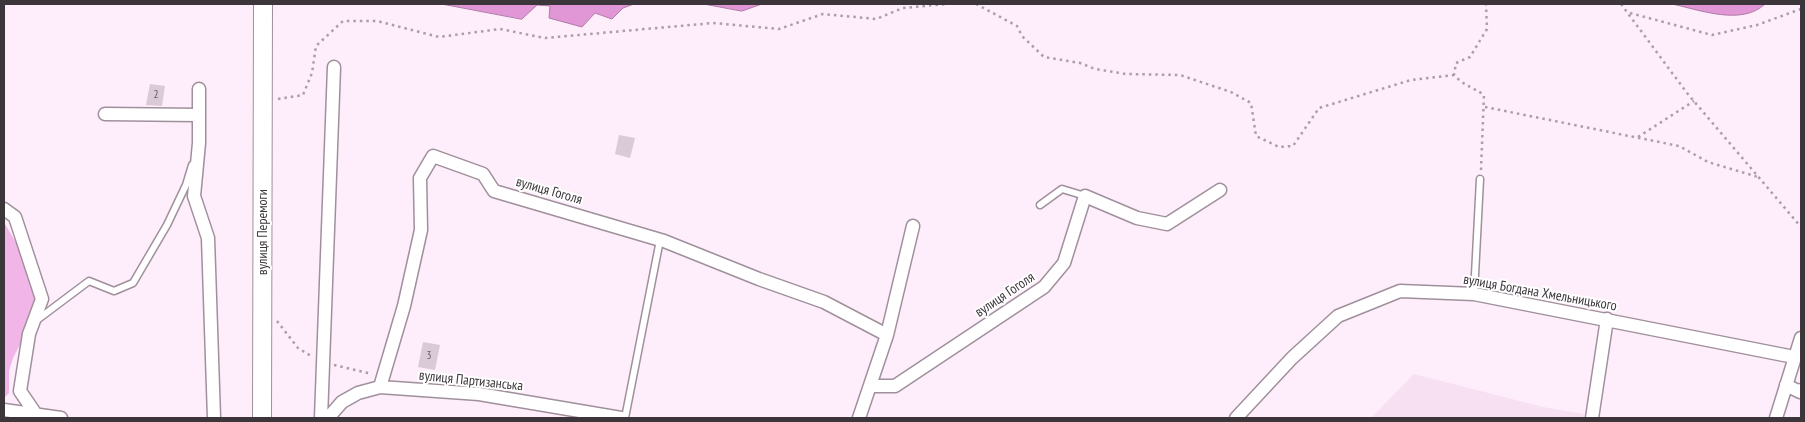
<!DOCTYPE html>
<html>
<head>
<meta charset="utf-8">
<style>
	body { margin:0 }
	#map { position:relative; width:1805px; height:422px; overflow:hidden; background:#feedfa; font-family:"PT Sans Narrow",sans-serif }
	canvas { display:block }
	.frame { position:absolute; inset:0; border:5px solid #3c363b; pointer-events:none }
</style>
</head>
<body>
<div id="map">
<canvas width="1805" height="422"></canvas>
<div class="frame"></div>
</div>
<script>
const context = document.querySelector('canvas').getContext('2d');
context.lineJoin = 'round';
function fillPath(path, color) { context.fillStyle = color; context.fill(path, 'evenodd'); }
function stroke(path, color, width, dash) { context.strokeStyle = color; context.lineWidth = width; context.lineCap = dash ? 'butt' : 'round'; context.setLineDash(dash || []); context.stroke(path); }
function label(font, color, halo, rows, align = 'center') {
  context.font = font + ' "PT Sans Narrow",sans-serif'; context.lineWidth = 4; context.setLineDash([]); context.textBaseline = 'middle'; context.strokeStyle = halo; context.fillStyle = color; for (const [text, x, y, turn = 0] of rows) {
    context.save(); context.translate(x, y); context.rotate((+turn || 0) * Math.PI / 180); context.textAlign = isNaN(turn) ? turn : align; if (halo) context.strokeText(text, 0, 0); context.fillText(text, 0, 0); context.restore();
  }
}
fillPath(new Path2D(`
	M 1414,374 L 1543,407 L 1584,414 L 1583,418 L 1371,418 Z`), '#f7e0f2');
fillPath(new Path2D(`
	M 4,222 L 18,246 L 36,301 L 27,331 L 13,358 L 9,371 L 9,393 L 4,398 Z`), '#f2b5e7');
const water = new Path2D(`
	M 442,4 L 634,4 L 623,8 L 612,19 L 595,13 L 582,27 L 549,18 L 550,6 L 537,5 L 522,19 Z
	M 704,4 L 762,4 L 742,11 Z
	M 1672,4 L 1765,4 C 1742,26 1700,10 1672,4 Z`);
fillPath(water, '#e197d5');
stroke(water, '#b07aa7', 1);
fillPath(new Path2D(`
	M 150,84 L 165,86 L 162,106 L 146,105 Z
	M 619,135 L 635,138 L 630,158 L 615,154 Z
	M 423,342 L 440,345 L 435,370 L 418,367 Z`), '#dac9d6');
const lane = new Path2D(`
	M 1040,205 L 1062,189 L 1085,196
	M 1474,294 L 1480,179
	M 37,320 L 89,281 L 114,291 L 133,283 L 167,225 L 186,185 L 192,165
	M 625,418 L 660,240`);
const street = new Path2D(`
	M 199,89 L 199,143 L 194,196 L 208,238 L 214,418
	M 105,114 L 199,115
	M 4,209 L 15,217 L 42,299 L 29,334 L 20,391 L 35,413
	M 887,335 L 913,226
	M 1786,385 L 1800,392 L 1801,390
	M 870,386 L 895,386 L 1044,287 L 1064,263 L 1085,196 L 1137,218 L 1167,224 L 1220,190
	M 380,387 L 404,306 L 421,230 L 420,178 L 433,156 L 483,174 L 494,191 L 664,241 L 759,279 L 824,302 L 887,335 L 859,418
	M 4,410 L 61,418
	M 321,418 L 334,67
	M 328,418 L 342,402 L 358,393 L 380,387 L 479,394 L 621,418
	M 1236,418 L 1292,358 L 1338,316 L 1400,291 L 1474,294 L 1794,357
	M 1592,418 L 1607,319
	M 1776,418 L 1801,338`);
const secondary = new Path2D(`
	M 262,418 L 263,4`);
stroke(lane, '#9f909c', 9);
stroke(street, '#9f909c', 15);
stroke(secondary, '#9f909c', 20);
stroke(new Path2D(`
	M 976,4 L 1017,26 L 1022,36 L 1044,57 L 1080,63 L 1095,69 L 1126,74 L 1180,75 L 1231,92 L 1251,103 L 1256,136 L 1279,147 L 1293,146 L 1319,108 L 1411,80 L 1454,75
	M 1621,4 L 1687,93 L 1801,227
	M 1630,13 L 1712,35 L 1757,25 L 1801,9
	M 278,99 L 303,95 L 312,73 L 316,46 L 343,21 L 377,21 L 439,37 L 500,29 L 545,38 L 713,23 L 779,29 L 823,14 L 876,19 L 903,8 L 946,4
	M 1485,107 L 1679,146 L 1708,162 L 1758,177
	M 1638,137 L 1694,101
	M 1481,170 L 1484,95 C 1473,87 1464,86 1454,75 L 1456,63 L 1470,57 L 1487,29 L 1486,4
	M 277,321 L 298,348 L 311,356
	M 334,365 L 372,374`), '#aa9ea7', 2.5, [2.5, 4]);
stroke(lane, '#fff', 6);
stroke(street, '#fff', 12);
stroke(secondary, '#fff', 18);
label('11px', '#645b62', null, [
	["2",156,95],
	["3",429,356]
]);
label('14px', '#3c363b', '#fff', [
	["вулиця Гоголя",549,191,16],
	["вулиця Перемоги",263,232,-90],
	["вулиця Богдана Хмельницького",1540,293,10],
	["вулиця Гоголя",1005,295,-34],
	["вулиця Партизанська",471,381,6]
]);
</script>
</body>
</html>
